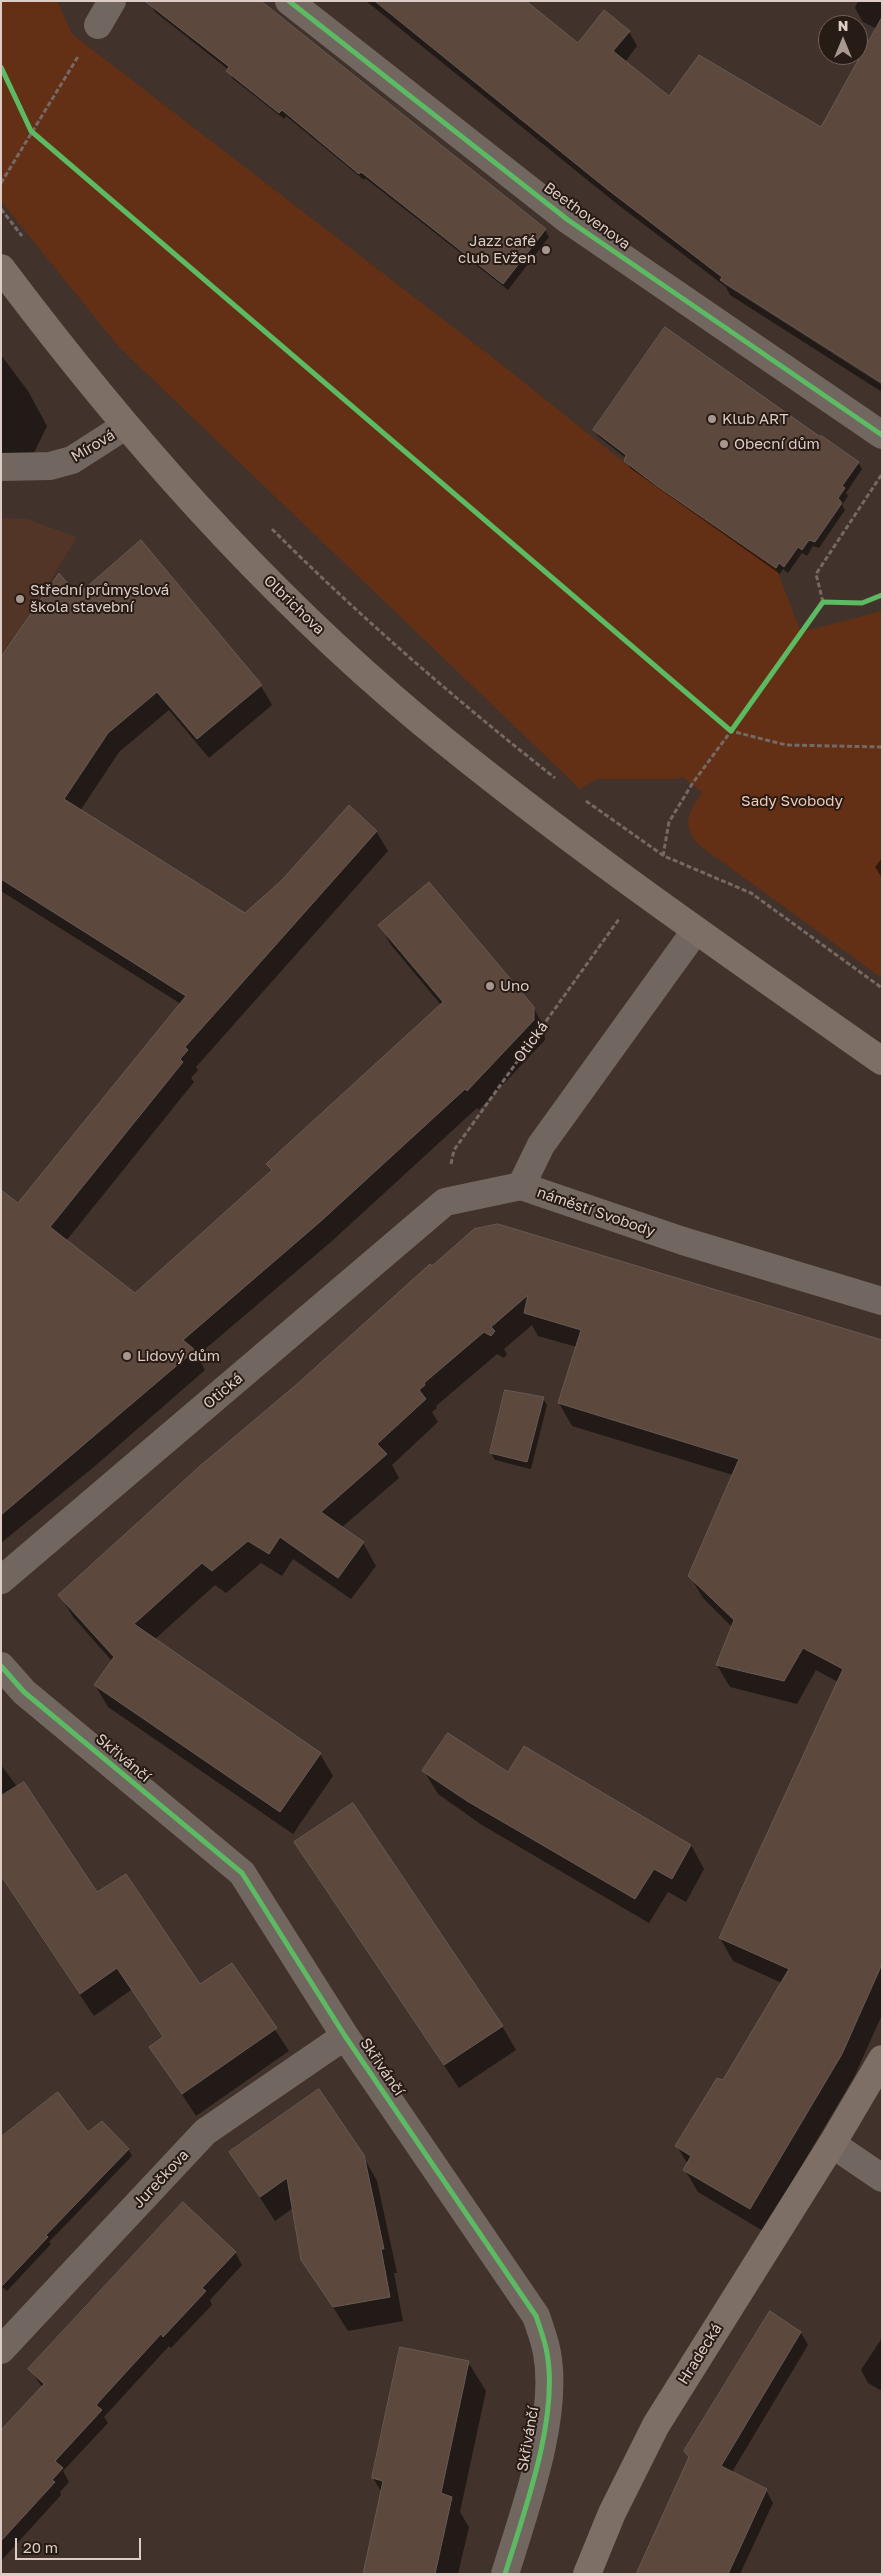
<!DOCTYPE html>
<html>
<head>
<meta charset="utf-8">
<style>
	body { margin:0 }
	#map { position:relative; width:883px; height:2575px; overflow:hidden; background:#41322b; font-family:"Golos Text",sans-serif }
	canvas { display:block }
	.frame { position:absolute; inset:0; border:2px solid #decdc6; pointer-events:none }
	.north { position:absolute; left:818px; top:15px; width:50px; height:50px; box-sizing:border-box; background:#271b15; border:1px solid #70625c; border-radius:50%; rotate:0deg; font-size:14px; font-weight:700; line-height:20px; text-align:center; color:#decdc6 }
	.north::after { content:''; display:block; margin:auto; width:18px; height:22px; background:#a79790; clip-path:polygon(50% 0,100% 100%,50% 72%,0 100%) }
	.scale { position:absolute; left:15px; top:2538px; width:126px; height:22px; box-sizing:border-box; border:2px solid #decdc6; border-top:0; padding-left:6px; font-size:15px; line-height:18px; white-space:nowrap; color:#decdc6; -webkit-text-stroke:4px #271b15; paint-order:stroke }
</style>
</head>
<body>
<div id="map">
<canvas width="883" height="2575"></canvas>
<div class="frame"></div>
<div class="north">N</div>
<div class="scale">20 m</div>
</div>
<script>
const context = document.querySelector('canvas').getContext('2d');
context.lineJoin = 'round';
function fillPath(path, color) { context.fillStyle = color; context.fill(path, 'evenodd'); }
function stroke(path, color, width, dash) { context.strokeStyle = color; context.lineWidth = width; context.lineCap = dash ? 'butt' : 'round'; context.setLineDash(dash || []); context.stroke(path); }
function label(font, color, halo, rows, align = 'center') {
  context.font = font + ' "Golos Text",sans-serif'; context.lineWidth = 4; context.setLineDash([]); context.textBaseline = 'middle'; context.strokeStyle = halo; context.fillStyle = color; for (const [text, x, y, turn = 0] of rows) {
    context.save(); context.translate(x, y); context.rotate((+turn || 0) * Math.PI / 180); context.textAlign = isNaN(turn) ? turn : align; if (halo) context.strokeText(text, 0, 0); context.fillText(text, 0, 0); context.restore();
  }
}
fillPath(new Path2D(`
	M 1,518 L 27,519 L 77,537 L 1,661 Z`), '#533527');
fillPath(new Path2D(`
	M 1,1 L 57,1 L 72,34 L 501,364 L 626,464 L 776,568 L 801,632 L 882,611 L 882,978 L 699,845 C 681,824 688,814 702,792 L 683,777 L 677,779 L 597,779 L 580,789 L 118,346 L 1,201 Z`), '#643015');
fillPath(new Path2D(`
	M 366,1 L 524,1 L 578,45 L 629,32 L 637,46 L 625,62 L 669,98 L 822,129 L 877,29 L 863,22 L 855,8 L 858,1 L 882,1 L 882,382 L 724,281 L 724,284 L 882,385 L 882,392 L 730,295 L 726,287 L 617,204 Z
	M 151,5 L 545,230 L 549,237 L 508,290 L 365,178 L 364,180 L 286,116 L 284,119 L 232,78 L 229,70 L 155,12 Z
	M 1,355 L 28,391 L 47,426 L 33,455 L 1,454 Z
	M 594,430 L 819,438 L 858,462 L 862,469 L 846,493 L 848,496 L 842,505 L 845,510 L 819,548 L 813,546 L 807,556 L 802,553 L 788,573 L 783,569 L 780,574 L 630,468 L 626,458 L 599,437 Z
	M 76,597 L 261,686 L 272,705 L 209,758 L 169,710 L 119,752 L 80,811 L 245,914 L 376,831 L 388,851 L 196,1067 L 198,1070 L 191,1078 L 194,1082 L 66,1241 L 135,1294 L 272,1172 L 268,1164 L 441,1005 L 391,945 L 380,925 L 533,1007 L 544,1027 L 545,1040 L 479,1110 L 477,1108 L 332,1241 L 197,1356 L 205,1370 L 95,1466 L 1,1543 L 1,1192 L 19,1205 L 181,1004 L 1,891 L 1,660 Z
	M 882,858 L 882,878 L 875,867 Z
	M 430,1266 L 882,1340 L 882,2015 L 854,2077 L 763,2231 L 698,2192 L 685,2170 L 688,2165 L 677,2146 L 723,2082 L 782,1983 L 733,1961 L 720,1938 L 838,1682 L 816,1670 L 797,1704 L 730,1687 L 717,1665 L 732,1627 L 703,1598 L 690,1576 L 733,1475 L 572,1426 L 559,1403 L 577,1347 L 538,1336 L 532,1325 L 504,1349 L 507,1354 L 504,1358 L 497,1354 L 436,1406 L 437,1408 L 432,1412 L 438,1422 L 392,1465 L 399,1478 L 341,1528 L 363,1543 L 376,1566 L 351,1599 L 293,1559 L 282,1576 L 261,1563 L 226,1593 L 215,1585 L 154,1640 L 320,1754 L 333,1776 L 293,1834 L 108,1707 L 95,1685 L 112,1661 L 73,1617 L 60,1595 Z
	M 543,1398 L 547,1405 L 531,1469 L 495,1460 L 491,1453 Z
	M 1,1765 L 97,1894 L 200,1986 L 232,1965 L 289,2051 L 196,2116 L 151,2047 L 163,2038 L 131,1990 L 94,2016 L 1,1877 Z
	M 424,1771 L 508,1774 L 691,1845 L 704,1869 L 686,1902 L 668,1892 L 649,1923 L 482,1825 L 438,1794 Z
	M 296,1842 L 502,2026 L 516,2050 L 459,2088 Z
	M 88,2134 L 128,2149 L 132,2156 L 49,2242 L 51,2244 L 7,2291 L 1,2286 Z
	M 231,2152 L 363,2156 L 377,2181 L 397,2273 L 394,2273 L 403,2321 L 348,2331 L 303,2259 L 293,2208 L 275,2221 Z
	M 235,2252 L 242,2265 L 210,2300 L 212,2305 L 171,2348 L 169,2346 L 104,2417 L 108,2423 L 63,2471 L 69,2482 L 60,2492 L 61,2495 L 1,2561 L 1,2432 L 42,2387 L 30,2369 Z
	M 801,2333 L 808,2345 L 732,2472 L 766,2490 L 773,2503 L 740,2574 L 638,2574 L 690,2458 L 686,2452 Z
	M 882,2338 L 882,2391 L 868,2383 L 861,2370 Z
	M 468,2362 L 486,2391 L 460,2512 L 469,2527 L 458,2574 L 364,2574 L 382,2493 L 373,2478 Z`), '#0007');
const building = new Path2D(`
	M 145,1 L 261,1 L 546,229 L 503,284 L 361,172 L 359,174 L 282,110 L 279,113 L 226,71 L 229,67 Z
	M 375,1 L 526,1 L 578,43 L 604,10 L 630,31 L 613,51 L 669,96 L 699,55 L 821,127 L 882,17 L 882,383 L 720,280 L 722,277 L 607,189 Z
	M 665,327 L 819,436 L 822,436 L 859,462 L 842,486 L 845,488 L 838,498 L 842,503 L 815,542 L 809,540 L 802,550 L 798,547 L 784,567 L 779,563 L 776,568 L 657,486 L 624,461 L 626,455 L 593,430 Z
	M 141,540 L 262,685 L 197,739 L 157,692 L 108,733 L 64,799 L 245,913 L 282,880 L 349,805 L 377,831 L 185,1047 L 188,1050 L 180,1059 L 183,1062 L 50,1227 L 135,1293 L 272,1170 L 266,1164 L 443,1002 L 378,925 L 429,882 L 534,1007 L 534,1020 L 467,1091 L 465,1089 L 321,1221 L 183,1340 L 195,1350 L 1,1515 L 1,1190 L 18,1203 L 186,996 L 1,879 L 1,657 L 59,573 L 77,595 Z
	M 498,1224 L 882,1340 L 882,1964 L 842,2054 L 750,2209 L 683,2170 L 691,2156 L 675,2146 L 717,2078 L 723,2080 L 789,1969 L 719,1938 L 843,1669 L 803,1648 L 784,1681 L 716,1665 L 734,1620 L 688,1576 L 739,1459 L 558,1403 L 581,1330 L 524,1313 L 528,1295 L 491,1327 L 495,1331 L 491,1336 L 484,1332 L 424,1383 L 425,1385 L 419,1390 L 426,1399 L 377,1444 L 387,1454 L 321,1512 L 364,1542 L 338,1578 L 280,1537 L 269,1554 L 248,1541 L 212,1571 L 202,1563 L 134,1624 L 321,1753 L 280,1812 L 94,1685 L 114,1657 L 58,1595 L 200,1466 L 296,1385 L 430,1264 L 432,1266 L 474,1229 Z
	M 505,1390 L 544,1397 L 527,1462 L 490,1453 Z
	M 448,1733 L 508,1772 L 524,1746 L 691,1845 L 672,1879 L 654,1869 L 635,1899 L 467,1801 L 422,1771 Z
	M 24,1782 L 97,1892 L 126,1874 L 200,1984 L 232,1963 L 277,2028 L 182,2094 L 149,2047 L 163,2037 L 117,1968 L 80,1994 L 1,1876 L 1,1796 Z
	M 353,1803 L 503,2026 L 444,2065 L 294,1842 Z
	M 319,2089 L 364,2155 L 384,2249 L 381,2249 L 390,2297 L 333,2307 L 301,2260 L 287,2178 L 260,2197 L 229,2152 Z
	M 58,2092 L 88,2132 L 102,2121 L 129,2149 L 46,2235 L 48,2237 L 1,2287 L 1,2137 Z
	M 183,2202 L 236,2252 L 202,2288 L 206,2291 L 163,2337 L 161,2334 L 96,2405 L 102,2410 L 55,2461 L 63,2468 L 52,2480 L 55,2482 L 1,2541 L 1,2430 L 44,2384 L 28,2369 Z
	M 770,2311 L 801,2332 L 721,2466 L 767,2489 L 728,2574 L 636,2574 L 689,2457 L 684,2451 Z
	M 400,2347 L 469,2361 L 441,2493 L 452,2497 L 435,2574 L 363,2574 L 383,2481 L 372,2478 Z`);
fillPath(building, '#5c483d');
stroke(building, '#665a54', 1);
stroke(new Path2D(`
	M 1,183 L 79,55
	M 1,209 L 22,236
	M 272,529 C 361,618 456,700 555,778
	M 823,602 L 816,574 L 882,474
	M 586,801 L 664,856 L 751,893 L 882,988
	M 663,856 L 669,822 L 692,784 L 731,731 L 786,745 L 882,747
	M 451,1164 L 454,1150 L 619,919`), '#746965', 3, [5, 2.5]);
stroke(new Path2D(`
	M 289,1 L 568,220 L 882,435
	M 98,25 L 112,1
	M 1,467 L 50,466 L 72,460 L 125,426
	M 521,1186 L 683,1241 L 882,1301
	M 521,1186 L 541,1145 L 696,930
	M 1,1580 L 445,1202 L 521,1186
	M 1,1666 L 24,1692 L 242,1873 L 345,2036 L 536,2316 C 540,2328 545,2341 547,2353 C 559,2418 524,2512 505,2574
	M 832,2144 L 882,2178
	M 1,2350 L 205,2132 L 345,2036`), '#726660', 28);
stroke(new Path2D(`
	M 1,268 C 125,433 260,587 419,720 C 567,842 725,951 882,1061
	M 587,2574 L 612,2513 L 656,2425 L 832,2144 L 882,2059`), '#7d6e66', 28);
stroke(new Path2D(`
	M 289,1 L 568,220 L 882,435
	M 1,67 L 31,131 L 731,731 L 823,602 L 862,603 L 882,595
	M 1,1666 L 24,1692 L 242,1873 L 345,2036 L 536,2316 C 540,2328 545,2341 547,2353 C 559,2418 524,2512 505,2574`), '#5cba63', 5);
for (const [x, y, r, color] of [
	[546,250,5,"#a79790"],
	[712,419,5,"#a79790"],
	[724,444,5,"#a79790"],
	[20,599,5,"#a79790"],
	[490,986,5,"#a79790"],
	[127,1356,5,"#a79790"]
]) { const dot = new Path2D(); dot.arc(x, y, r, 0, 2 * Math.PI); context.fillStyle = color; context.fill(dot); stroke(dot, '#271b15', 2); }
label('15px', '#decdc6', '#271b15', [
	["Beethovenova",587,216,36],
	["Mírová",93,446,-31],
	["Olbrichova",294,605,44],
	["Otická",531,1042,-54],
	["náměstí Svobody",596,1212,19],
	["Otická",223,1391,-40],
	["Skřivánčí",123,1758,40],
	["Skřivánčí",382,2067,56],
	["Jurečkova",161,2179,-47],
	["Hradecká",700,2354,-58],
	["Skřivánčí",528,2439,-80]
]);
label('15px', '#decdc6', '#271b15', [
	["Jazz café",536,241,"right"],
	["club Evžen",536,258,"right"],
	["Klub ART",722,419],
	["Obecní dům",734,444],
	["Střední průmyslová",30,590],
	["škola stavební",30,607],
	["Uno",500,986],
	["Lidový dům",137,1356]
], 'left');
label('15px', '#f3c8b4', '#271b15', [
	["Sady Svobody",792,801]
]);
</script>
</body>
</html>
